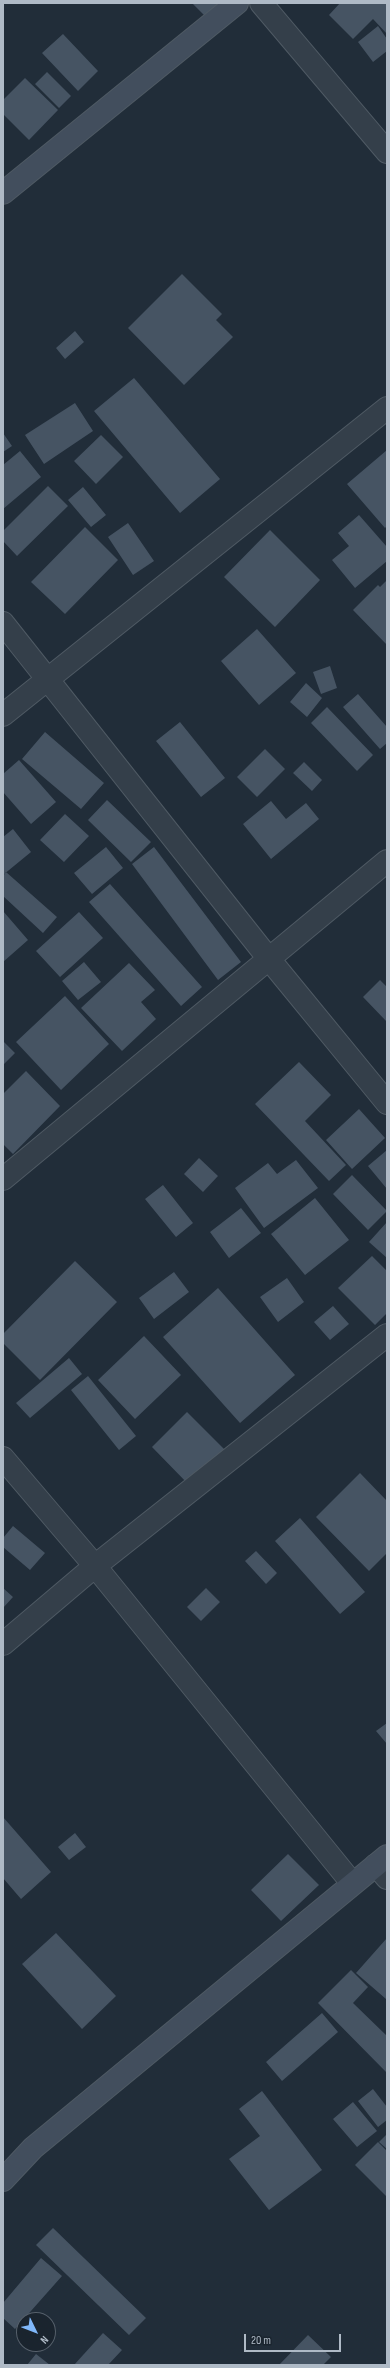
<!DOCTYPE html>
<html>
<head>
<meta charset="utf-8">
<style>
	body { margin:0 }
	#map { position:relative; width:390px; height:2368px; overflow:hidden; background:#212d39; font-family:"Sofia Sans Condensed",sans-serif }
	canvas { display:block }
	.frame { position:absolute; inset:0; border:4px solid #afbac6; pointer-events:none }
	.north { position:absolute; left:16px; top:2312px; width:40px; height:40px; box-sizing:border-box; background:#1a242e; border:1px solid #56606b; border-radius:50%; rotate:133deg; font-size:11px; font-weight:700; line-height:16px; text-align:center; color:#afbac6 }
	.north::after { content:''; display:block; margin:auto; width:14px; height:18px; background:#80b8fa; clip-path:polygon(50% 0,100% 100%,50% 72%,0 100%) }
	.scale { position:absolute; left:244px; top:2334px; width:97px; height:18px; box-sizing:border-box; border:2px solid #afbac6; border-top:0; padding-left:5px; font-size:12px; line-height:14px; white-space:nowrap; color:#afbac6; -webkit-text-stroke:3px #1a242e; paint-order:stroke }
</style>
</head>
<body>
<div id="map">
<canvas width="390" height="2368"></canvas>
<div class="frame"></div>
<div class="north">N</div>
<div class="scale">20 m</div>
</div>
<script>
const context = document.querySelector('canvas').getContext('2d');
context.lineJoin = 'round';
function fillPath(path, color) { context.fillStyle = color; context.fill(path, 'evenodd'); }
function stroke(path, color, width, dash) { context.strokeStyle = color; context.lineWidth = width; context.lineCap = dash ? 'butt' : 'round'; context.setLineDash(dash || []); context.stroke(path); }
fillPath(new Path2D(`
	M 192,3 L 219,3 L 206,17 Z
	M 340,3 L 387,3 L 387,34 L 373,19 L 353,39 L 329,15 Z
	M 378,26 L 387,39 L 387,51 L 373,62 L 358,42 Z
	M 63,34 L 98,71 L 78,91 L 42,53 Z
	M 47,72 L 71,96 L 59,108 L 35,84 Z
	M 25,78 L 58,110 L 29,140 L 3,114 L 3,100 Z
	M 182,274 L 222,314 L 216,320 L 233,337 L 184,385 L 128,328 Z
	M 75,331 L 84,342 L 65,359 L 56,348 Z
	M 134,378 L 220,479 L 180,513 L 94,411 Z
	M 75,403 L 93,431 L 44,464 L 25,435 Z
	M 3,433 L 12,446 L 3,452 Z
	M 101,435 L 123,457 L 96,484 L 74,461 Z
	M 387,450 L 387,526 L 385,528 L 347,484 Z
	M 20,451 L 41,477 L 3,509 L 3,465 Z
	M 48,486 L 68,506 L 17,556 L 3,541 L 3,531 Z
	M 83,487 L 106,515 L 91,527 L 68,500 Z
	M 359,515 L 387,547 L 387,561 L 355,588 L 332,560 L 349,546 L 338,533 Z
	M 128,523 L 154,561 L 133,575 L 108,537 Z
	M 85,527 L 118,560 L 65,614 L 31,582 Z
	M 270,530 L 320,580 L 275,627 L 224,577 Z
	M 387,580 L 387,645 L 353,610 L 378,585 L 380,587 Z
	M 257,629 L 296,673 L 259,705 L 221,661 Z
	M 330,666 L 337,688 L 321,694 L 313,672 Z
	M 306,683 L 322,698 L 307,717 L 290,702 Z
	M 358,694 L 387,727 L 387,743 L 380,749 L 343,707 Z
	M 327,707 L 373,755 L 357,771 L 311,723 Z
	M 180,722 L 225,778 L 201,797 L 156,741 Z
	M 45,732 L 104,783 L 81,809 L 22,759 Z
	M 265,749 L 285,769 L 257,797 L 237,777 Z
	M 19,760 L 56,802 L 31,824 L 3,792 L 3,774 Z
	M 304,762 L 322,780 L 312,791 L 293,773 Z
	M 107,800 L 151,842 L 131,862 L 88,820 Z
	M 271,801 L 286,819 L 306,803 L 319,819 L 271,859 L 243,824 Z
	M 65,814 L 89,836 L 64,862 L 40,840 Z
	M 13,829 L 31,852 L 3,875 L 3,837 Z
	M 106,847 L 123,868 L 92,894 L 74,873 Z
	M 154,847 L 241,962 L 218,980 L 132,864 Z
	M 6,872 L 57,917 L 43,933 L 3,896 L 3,876 Z
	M 110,884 L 202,987 L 181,1006 L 89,902 Z
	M 3,911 L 28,940 L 3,962 Z
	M 79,912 L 103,938 L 60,977 L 36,951 Z
	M 84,962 L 101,982 L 78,1000 L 62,981 Z
	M 129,963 L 155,990 L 141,1002 L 156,1019 L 122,1051 L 81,1008 Z
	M 380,980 L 387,987 L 387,1022 L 363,997 Z
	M 65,996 L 109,1044 L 61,1090 L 16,1042 Z
	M 3,1041 L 15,1053 L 3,1065 Z
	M 299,1062 L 331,1095 L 305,1121 L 346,1165 L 329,1181 L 255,1104 Z
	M 26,1071 L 60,1106 L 13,1154 L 3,1144 L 3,1094 Z
	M 359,1109 L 385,1138 L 352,1169 L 326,1140 Z
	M 387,1150 L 387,1189 L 368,1166 Z
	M 199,1158 L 218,1176 L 203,1192 L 184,1174 Z
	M 296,1160 L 318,1188 L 264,1228 L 235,1188 L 268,1163 L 277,1174 Z
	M 352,1175 L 387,1211 L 368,1230 L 333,1194 Z
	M 163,1185 L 193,1223 L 176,1237 L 145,1199 Z
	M 315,1198 L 349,1240 L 305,1275 L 271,1234 Z
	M 241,1208 L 261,1233 L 229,1258 L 210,1232 Z
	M 387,1222 L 387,1258 L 369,1242 Z
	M 372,1256 L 387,1271 L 387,1313 L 375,1325 L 338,1288 Z
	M 75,1261 L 117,1302 L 40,1380 L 3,1343 L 3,1334 Z
	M 174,1272 L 189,1292 L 154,1319 L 139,1298 Z
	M 287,1278 L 304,1302 L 278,1322 L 260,1297 Z
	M 218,1288 L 295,1375 L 240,1423 L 163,1337 Z
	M 333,1306 L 349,1324 L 330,1340 L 314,1322 Z
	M 144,1336 L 181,1375 L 135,1419 L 98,1380 Z
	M 69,1358 L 82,1374 L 30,1418 L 16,1403 Z
	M 88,1376 L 136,1436 L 119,1450 L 71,1390 Z
	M 187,1412 L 226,1451 L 190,1486 L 152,1447 Z
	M 360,1473 L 387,1501 L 387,1553 L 369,1571 L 316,1517 Z
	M 300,1518 L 365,1592 L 340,1614 L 275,1541 Z
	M 13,1526 L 45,1553 L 30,1570 L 3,1547 L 3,1538 Z
	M 256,1551 L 277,1573 L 266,1584 L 245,1561 Z
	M 3,1588 L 13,1597 L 3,1608 Z
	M 206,1588 L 220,1602 L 201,1621 L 187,1607 Z
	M 387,1723 L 387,1744 L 376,1731 Z
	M 3,1817 L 51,1872 L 21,1899 L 3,1878 Z
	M 75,1833 L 86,1847 L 69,1860 L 58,1847 Z
	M 288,1854 L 319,1885 L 281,1921 L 251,1890 Z
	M 56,1933 L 116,1996 L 82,2029 L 22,1964 Z
	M 387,1938 L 387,1998 L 386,1999 L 356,1973 Z
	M 351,1970 L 368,1987 L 353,2003 L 387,2036 L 387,2073 L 318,2003 Z
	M 322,2013 L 338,2032 L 282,2081 L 266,2062 Z
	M 373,2089 L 387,2107 L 387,2120 L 378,2127 L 358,2101 Z
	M 262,2091 L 322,2170 L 269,2210 L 229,2159 L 260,2136 L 239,2109 Z
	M 353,2102 L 377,2131 L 357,2147 L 333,2119 Z
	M 387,2134 L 387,2149 L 379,2142 Z
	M 378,2142 L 387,2151 L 387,2197 L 355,2165 Z
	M 53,2228 L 146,2318 L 129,2335 L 36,2245 Z
	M 41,2258 L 62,2276 L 15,2329 L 3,2318 L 3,2303 Z
	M 103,2333 L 122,2350 L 108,2365 L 74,2365 Z
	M 308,2335 L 331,2357 L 323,2365 L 279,2365 Z
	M 36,2354 L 50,2365 L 27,2365 Z`), '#465463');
const street = new Path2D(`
	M 261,3 L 387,152
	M 3,623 L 269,959 L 387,1103
	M 3,715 L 387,408
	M 3,1179 L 387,861
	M 3,1458 L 95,1566 L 352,1883
	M 3,1644 L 95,1566 L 387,1335
	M 376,1865 L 387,1878`);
const secondary = new Path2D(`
	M 3,193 L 237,3
	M 3,2180 L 33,2148 L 387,1856`);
stroke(street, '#4f5a64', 24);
stroke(secondary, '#4f5a64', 24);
stroke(street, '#343f4a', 22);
stroke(secondary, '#424e5d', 22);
</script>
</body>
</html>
